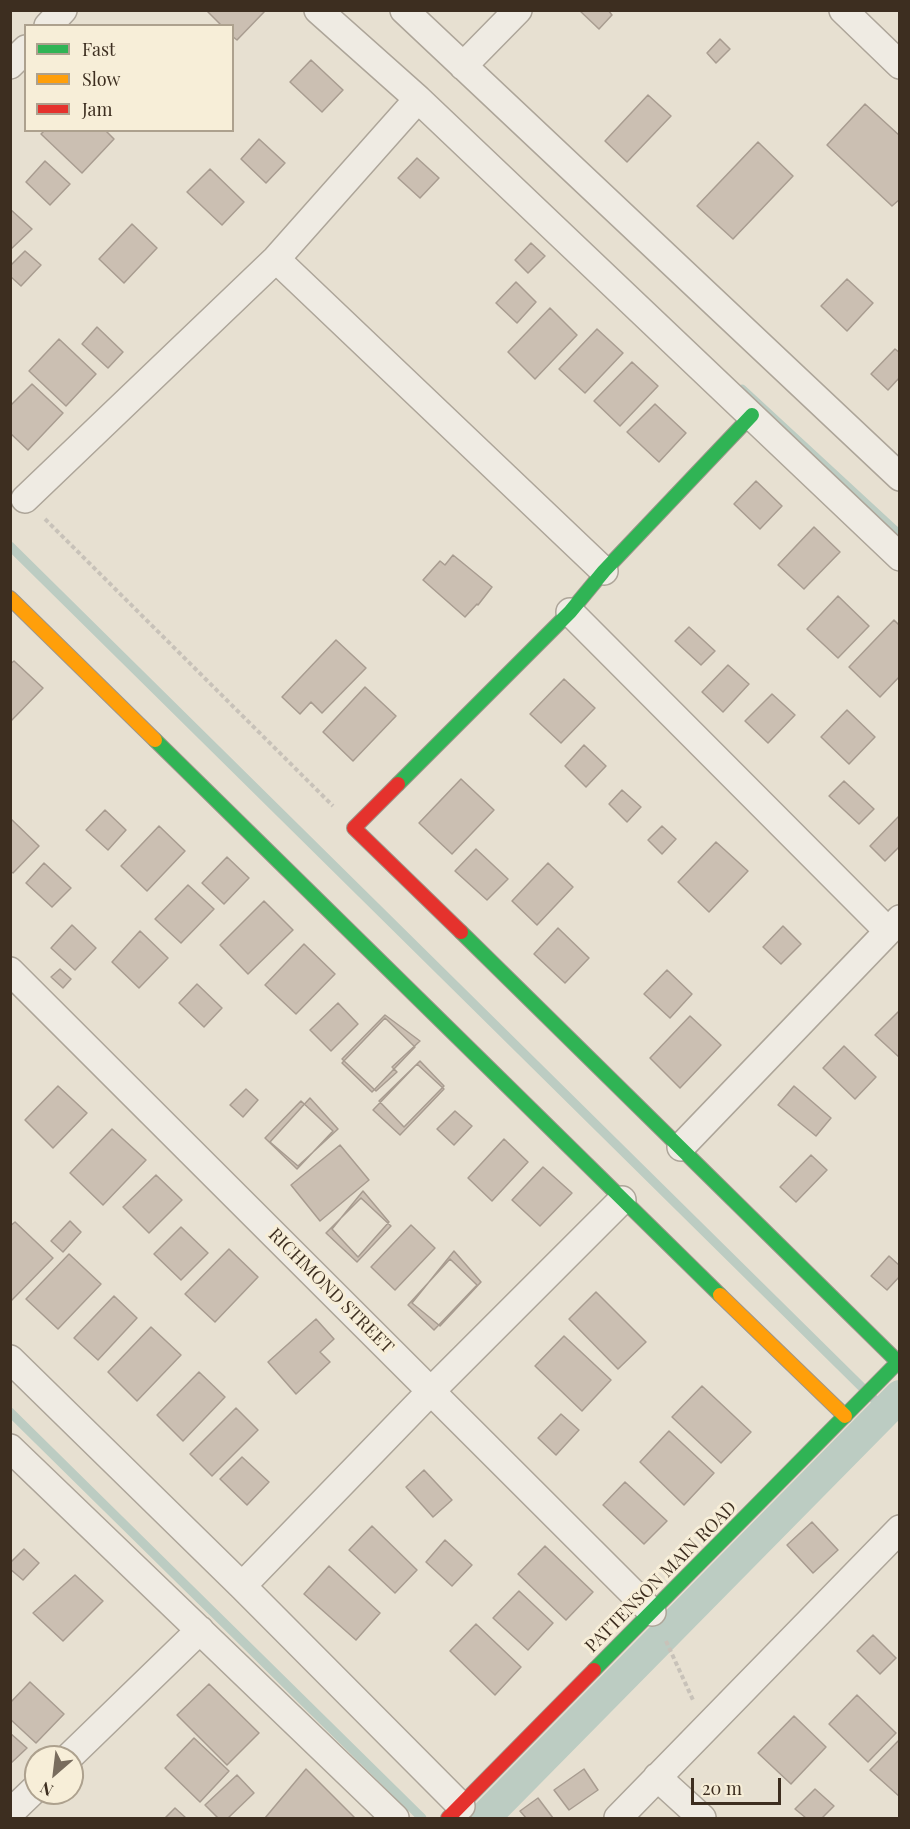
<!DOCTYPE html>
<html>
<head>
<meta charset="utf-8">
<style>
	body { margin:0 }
	#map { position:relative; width:910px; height:1829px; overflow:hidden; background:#e7e0d1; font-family:"Playfair Display",serif }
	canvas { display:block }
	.frame { position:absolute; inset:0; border:12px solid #3d2e20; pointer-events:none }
	.legend { position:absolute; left:24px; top:24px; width:210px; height:108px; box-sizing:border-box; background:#f7eed8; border:2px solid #ada18e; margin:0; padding:8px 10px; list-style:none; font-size:18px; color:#3d2e20 }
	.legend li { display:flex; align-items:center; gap:12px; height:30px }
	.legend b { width:30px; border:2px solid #ada18e }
	.north { position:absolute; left:24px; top:1745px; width:60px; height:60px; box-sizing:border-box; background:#f7eed8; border:2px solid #ada18e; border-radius:50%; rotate:208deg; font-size:16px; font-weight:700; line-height:24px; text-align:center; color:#3d2e20 }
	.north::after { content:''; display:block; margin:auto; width:21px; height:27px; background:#786c5e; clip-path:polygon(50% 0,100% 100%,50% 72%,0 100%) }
	.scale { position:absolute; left:691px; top:1778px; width:90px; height:27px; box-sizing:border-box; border:3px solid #3d2e20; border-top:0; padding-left:8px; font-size:18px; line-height:21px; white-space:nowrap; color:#3d2e20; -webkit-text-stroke:4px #f7eed8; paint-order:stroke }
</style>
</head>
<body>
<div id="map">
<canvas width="910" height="1829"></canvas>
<div class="frame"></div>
<ul class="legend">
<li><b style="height:8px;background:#30b455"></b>Fast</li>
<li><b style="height:8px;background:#ff9f0a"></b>Slow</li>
<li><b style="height:8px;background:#e5322d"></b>Jam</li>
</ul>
<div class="north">N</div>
<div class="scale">20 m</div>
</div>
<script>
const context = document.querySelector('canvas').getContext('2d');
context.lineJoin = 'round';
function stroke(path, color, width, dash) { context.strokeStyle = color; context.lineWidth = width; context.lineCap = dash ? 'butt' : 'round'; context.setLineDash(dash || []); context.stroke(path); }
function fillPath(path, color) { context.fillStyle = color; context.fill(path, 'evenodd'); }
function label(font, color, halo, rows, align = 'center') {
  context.font = font + ' "Playfair Display",serif'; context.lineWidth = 6; context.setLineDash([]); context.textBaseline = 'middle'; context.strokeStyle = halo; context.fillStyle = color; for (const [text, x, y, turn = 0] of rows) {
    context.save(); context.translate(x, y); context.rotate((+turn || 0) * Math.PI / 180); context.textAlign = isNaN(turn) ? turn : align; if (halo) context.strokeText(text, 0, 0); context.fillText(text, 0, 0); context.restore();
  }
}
stroke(new Path2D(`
	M 742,389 L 900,535
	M 10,546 L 886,1411
	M 10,1412 L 422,1818`), '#bcccc2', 9);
stroke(new Path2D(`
	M 484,1818 L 900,1396`), '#bcccc2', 32);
const building = new Path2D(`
	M 206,10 L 265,10 L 265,11 L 237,40 L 232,36 L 232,26 L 222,26 Z
	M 579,10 L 608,10 L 612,15 L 599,29 Z
	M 720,39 L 730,49 L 716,63 L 707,53 Z
	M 311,60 L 343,90 L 322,112 L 290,82 Z
	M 648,95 L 671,116 L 627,162 L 605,141 Z
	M 865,104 L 900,136 L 900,199 L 892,206 L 827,145 Z
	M 45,130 L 105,130 L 114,139 L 82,173 L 41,134 Z
	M 259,139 L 285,163 L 266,183 L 241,159 Z
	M 758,142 L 793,176 L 733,239 L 697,206 Z
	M 417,158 L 439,178 L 420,198 L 398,178 Z
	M 45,161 L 70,184 L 50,205 L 26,182 Z
	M 210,169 L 244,202 L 222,225 L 187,192 Z
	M 10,209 L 32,229 L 10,250 Z
	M 132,224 L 157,248 L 124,283 L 99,259 Z
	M 531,243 L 545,256 L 528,273 L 515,260 Z
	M 25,251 L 41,265 L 21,286 L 10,276 L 10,266 Z
	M 847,279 L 873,303 L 847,331 L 821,306 Z
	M 516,282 L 536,302 L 517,323 L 496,303 Z
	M 550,308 L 577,335 L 535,379 L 508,352 Z
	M 97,327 L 123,352 L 108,368 L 82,344 Z
	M 597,329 L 623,353 L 585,393 L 559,369 Z
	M 59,339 L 96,374 L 66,406 L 29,371 Z
	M 895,349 L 900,353 L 900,377 L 888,390 L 871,374 Z
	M 632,362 L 658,386 L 620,426 L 594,401 Z
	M 32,384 L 63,413 L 28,450 L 10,433 L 10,406 Z
	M 655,404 L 686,433 L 659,462 L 627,432 Z
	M 756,481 L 782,506 L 760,529 L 734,504 Z
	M 814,527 L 840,552 L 804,589 L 778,565 Z
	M 453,555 L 492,587 L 478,605 L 477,604 L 465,617 L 423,580 L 440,561 L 445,565 Z
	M 838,596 L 869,626 L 838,658 L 807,629 Z
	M 894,620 L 900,626 L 900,676 L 880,697 L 849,667 Z
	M 689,627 L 715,651 L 701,665 L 675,641 Z
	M 336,640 L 366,668 L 322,713 L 311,702 L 300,714 L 282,697 Z
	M 14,661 L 43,688 L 10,722 L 10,664 Z
	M 728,665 L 749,684 L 723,712 L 702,692 Z
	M 564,679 L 595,708 L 561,743 L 530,714 Z
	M 365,687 L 396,716 L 353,761 L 323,732 Z
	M 772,694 L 795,715 L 768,743 L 745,721 Z
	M 847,710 L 875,737 L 849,764 L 821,737 Z
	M 584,745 L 606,766 L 586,787 L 565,766 Z
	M 461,779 L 494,810 L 452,854 L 419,823 Z
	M 844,781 L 874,809 L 859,824 L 829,796 Z
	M 622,790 L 641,807 L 627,822 L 609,804 Z
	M 105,810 L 126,830 L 108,850 L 86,830 Z
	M 900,815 L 900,846 L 885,861 L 870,846 Z
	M 11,819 L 39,846 L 13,873 L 10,871 Z
	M 159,826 L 185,851 L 147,891 L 121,866 Z
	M 662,826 L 676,839 L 662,854 L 648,840 Z
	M 716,842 L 748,871 L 709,912 L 678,882 Z
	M 476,849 L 508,879 L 487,900 L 455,871 Z
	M 227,857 L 249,878 L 224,904 L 202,883 Z
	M 44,863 L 71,888 L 52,907 L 26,883 Z
	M 548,863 L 573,887 L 537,925 L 512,901 Z
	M 188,885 L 214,909 L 181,943 L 155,919 Z
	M 264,901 L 293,930 L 248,974 L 220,945 Z
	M 72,925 L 96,948 L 75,970 L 51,948 Z
	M 783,926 L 801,944 L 781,964 L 763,947 Z
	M 558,928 L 589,958 L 565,983 L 534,954 Z
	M 140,931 L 168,958 L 139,988 L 112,962 Z
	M 304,944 L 335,974 L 296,1014 L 265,985 Z
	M 60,969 L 71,979 L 63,988 L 51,977 Z
	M 667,970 L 692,994 L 670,1018 L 644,994 Z
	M 197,984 L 222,1008 L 204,1027 L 179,1003 Z
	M 338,1003 L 358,1024 L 331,1051 L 310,1030 Z
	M 900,1010 L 900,1058 L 875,1035 Z
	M 385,1015 L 420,1041 L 392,1067 L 397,1072 L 376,1091 L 342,1059 Z
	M 690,1016 L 721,1045 L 680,1088 L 650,1058 Z
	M 385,1018 L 415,1047 L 372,1092 L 342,1063 Z
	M 844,1046 L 876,1077 L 855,1099 L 823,1068 Z
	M 420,1061 L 444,1086 L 404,1127 L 379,1101 Z
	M 417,1064 L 444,1089 L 400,1135 L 373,1110 Z
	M 58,1086 L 87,1113 L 53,1148 L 25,1120 Z
	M 794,1086 L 831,1118 L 816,1136 L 778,1105 Z
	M 246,1089 L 258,1100 L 243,1117 L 230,1105 Z
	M 310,1098 L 338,1129 L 298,1166 L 270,1142 Z
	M 301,1101 L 333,1131 L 297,1169 L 265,1138 Z
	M 455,1111 L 472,1126 L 454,1145 L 437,1129 Z
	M 112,1129 L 146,1160 L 103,1205 L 70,1173 Z
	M 504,1139 L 528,1162 L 492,1201 L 468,1178 Z
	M 340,1145 L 369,1180 L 320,1221 L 291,1185 Z
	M 811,1155 L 827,1170 L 796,1202 L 780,1187 Z
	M 543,1167 L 572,1193 L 540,1226 L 512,1200 Z
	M 156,1175 L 182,1200 L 149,1233 L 123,1207 Z
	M 363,1191 L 389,1222 L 358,1257 L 332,1229 Z
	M 361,1198 L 391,1226 L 357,1262 L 326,1233 Z
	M 70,1221 L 81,1232 L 63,1252 L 51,1241 Z
	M 15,1222 L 53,1258 L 10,1302 L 10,1226 Z
	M 411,1225 L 435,1248 L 395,1290 L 371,1267 Z
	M 181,1227 L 208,1253 L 181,1280 L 154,1254 Z
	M 229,1249 L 258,1277 L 215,1322 L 185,1294 Z
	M 454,1251 L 481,1282 L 440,1326 L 412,1303 Z
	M 69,1254 L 101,1284 L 58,1329 L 26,1299 Z
	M 889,1256 L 900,1266 L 900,1276 L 887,1290 L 871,1276 Z
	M 450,1259 L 477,1285 L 434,1330 L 408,1305 Z
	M 596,1292 L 646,1342 L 618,1369 L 569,1319 Z
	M 114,1296 L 137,1318 L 98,1360 L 74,1338 Z
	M 316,1319 L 334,1339 L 320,1352 L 330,1362 L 296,1394 L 268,1362 Z
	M 151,1327 L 181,1355 L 137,1401 L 108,1372 Z
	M 564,1336 L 611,1380 L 582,1411 L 535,1366 Z
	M 199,1372 L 225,1397 L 183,1441 L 157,1415 Z
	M 702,1386 L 751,1432 L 721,1463 L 672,1417 Z
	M 236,1408 L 258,1430 L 212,1476 L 190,1454 Z
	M 561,1414 L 579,1430 L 556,1455 L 538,1438 Z
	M 669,1431 L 714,1473 L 684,1505 L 640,1462 Z
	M 242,1457 L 269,1482 L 247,1505 L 220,1479 Z
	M 424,1470 L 452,1500 L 433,1517 L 406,1487 Z
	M 625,1482 L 667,1521 L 644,1544 L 603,1505 Z
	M 812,1522 L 838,1550 L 813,1573 L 787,1545 Z
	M 372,1526 L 417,1570 L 395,1593 L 349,1550 Z
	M 445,1540 L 472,1565 L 452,1586 L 426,1562 Z
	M 545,1546 L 593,1592 L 566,1620 L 518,1574 Z
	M 24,1549 L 39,1563 L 23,1580 L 10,1569 L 10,1563 Z
	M 329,1566 L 380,1613 L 356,1640 L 304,1594 Z
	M 75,1575 L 103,1601 L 63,1641 L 33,1613 Z
	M 519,1591 L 553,1623 L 528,1650 L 493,1618 Z
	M 476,1624 L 521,1667 L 495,1695 L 450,1651 Z
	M 873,1635 L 896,1658 L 880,1674 L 857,1651 Z
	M 30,1682 L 64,1714 L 36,1743 L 10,1719 L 10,1703 Z
	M 209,1684 L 259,1733 L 227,1765 L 177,1715 Z
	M 857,1695 L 896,1733 L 868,1762 L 829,1724 Z
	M 794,1716 L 826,1747 L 791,1784 L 758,1753 Z
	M 10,1733 L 27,1748 L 10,1764 Z
	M 194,1738 L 229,1771 L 200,1802 L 165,1768 Z
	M 900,1739 L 900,1797 L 870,1770 Z
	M 306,1769 L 355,1818 L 265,1818 Z
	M 584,1769 L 598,1790 L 569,1810 L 554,1790 Z
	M 237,1775 L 254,1793 L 228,1818 L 218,1818 L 205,1805 Z
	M 815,1789 L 834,1806 L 822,1818 L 806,1818 L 795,1809 Z
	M 538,1798 L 553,1818 L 526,1818 L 520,1811 Z
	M 175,1808 L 186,1818 L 165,1818 Z`);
fillPath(building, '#cbbfb2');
stroke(building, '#a89c90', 1.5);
const street = new Path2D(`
	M 318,10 L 418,99 L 900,557
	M 404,10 L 900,477
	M 843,10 L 900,65
	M 48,26 L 63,10
	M 10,65 L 26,49
	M 463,66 L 518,10
	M 276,259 L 604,571
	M 25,499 L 276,259 L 418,99
	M 570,612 L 888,931
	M 10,971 L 652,1612
	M 681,1147 L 900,919
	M 10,1359 L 242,1586 L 461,1806
	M 10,1448 L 395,1818
	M 242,1586 L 431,1391 L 622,1200
	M 69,1757 L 200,1630
	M 657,1777 L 702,1818
	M 10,1813 L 36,1788
	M 618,1818 L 900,1529`);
const fast = new Path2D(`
	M 155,740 L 720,1295
	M 398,784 L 570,612 L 604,571 L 752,415
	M 461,932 L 898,1362
	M 594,1670 L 900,1360`);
const slow = new Path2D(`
	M 10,598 L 155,740
	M 720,1295 L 845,1416`);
const jam = new Path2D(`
	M 398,784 L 354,828 L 461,932
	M 448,1818 L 594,1670`);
stroke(street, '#ada599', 30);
stroke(fast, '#9c958a', 16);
stroke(slow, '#9c958a', 16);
stroke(jam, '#9c958a', 16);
stroke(new Path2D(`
	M 45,519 L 333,806
	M 666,1641 L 693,1700`), '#c8c2b9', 4, [4.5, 3]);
stroke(street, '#efebe3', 27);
stroke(fast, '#30b455', 14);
stroke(slow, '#ff9f0a', 14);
stroke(jam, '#e5322d', 14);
label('18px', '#3d2e20', '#f7eed8', [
	["RICHMOND STREET",331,1291,45],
	["PATTENSON MAIN ROAD",661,1577,-45]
]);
</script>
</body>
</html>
